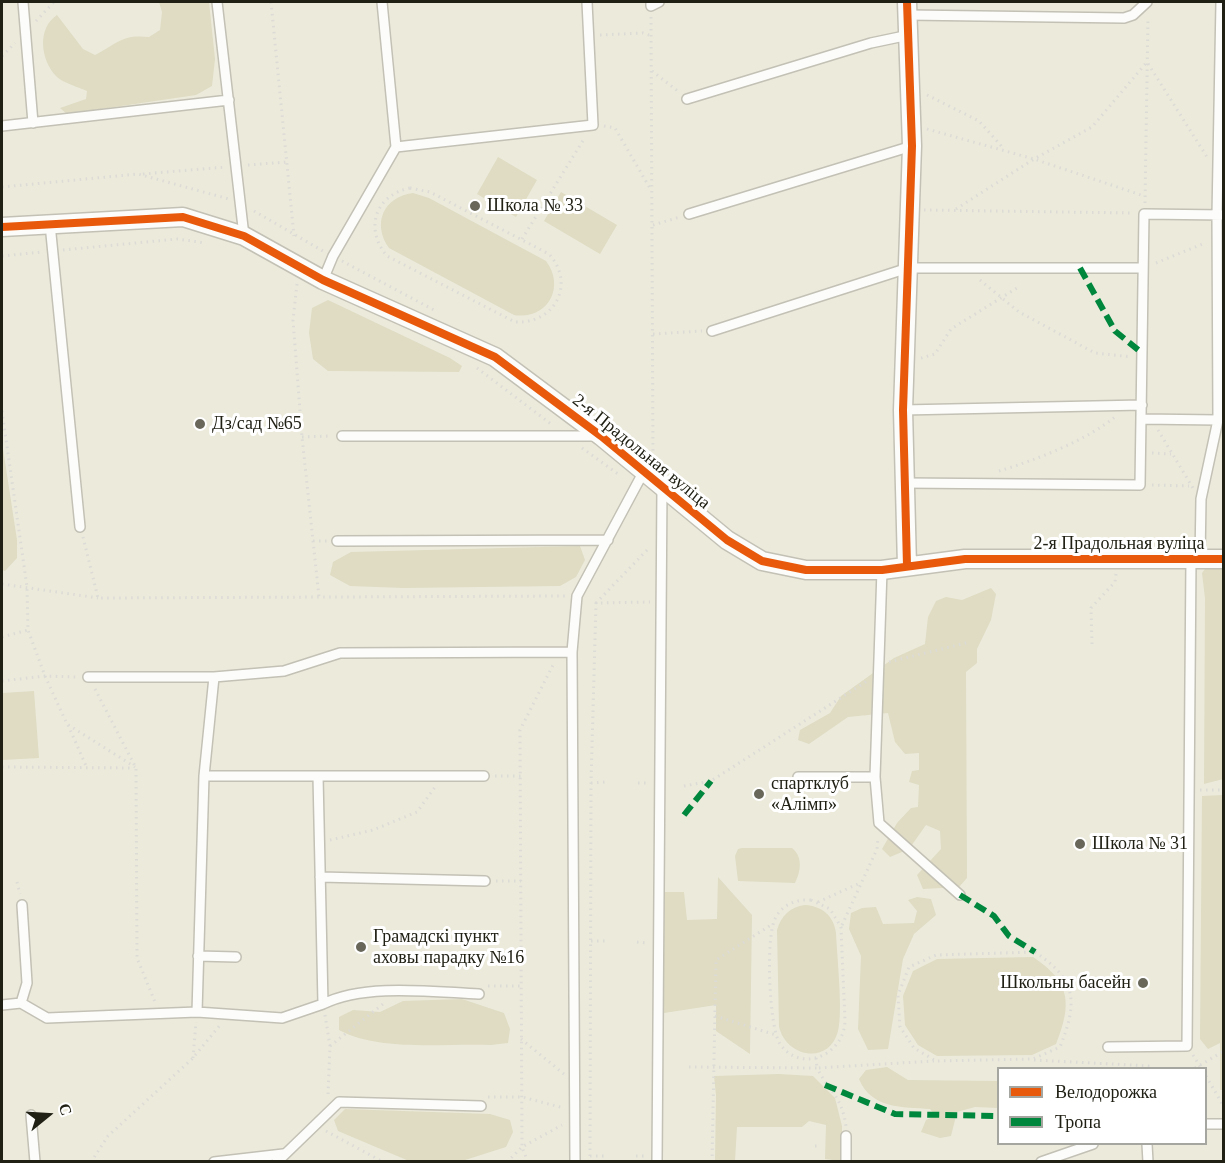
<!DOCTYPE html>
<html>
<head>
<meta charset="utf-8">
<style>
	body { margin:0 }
	#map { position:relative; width:1225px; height:1163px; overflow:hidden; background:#eceadb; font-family:Georgia,serif }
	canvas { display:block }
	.frame { position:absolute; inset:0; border:3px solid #212015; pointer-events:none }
	.legend { position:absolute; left:997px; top:1067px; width:210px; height:78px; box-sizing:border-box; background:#fff; border:2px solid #a6a6a1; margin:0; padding:8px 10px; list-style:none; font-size:18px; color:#212015 }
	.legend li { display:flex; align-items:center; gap:12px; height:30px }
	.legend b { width:30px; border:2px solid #a6a6a1 }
	.north { position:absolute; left:18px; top:1085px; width:60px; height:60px; -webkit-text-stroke:4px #fff; paint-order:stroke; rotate:72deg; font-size:16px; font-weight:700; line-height:24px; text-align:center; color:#212015 }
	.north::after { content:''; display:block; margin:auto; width:21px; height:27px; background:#212015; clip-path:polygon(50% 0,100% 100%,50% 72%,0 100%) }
</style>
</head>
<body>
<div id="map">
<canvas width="1225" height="1163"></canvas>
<div class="frame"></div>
<ul class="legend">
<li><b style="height:8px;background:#e8590c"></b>Велодорожка</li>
<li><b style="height:8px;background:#00873e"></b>Тропа</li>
</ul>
<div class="north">С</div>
</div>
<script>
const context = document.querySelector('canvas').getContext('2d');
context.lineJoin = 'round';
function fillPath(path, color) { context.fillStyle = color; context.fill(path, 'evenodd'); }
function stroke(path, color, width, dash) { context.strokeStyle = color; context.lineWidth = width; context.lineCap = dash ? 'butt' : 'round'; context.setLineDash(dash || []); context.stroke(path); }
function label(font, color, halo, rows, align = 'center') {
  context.font = font + ' Georgia,serif'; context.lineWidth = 6; context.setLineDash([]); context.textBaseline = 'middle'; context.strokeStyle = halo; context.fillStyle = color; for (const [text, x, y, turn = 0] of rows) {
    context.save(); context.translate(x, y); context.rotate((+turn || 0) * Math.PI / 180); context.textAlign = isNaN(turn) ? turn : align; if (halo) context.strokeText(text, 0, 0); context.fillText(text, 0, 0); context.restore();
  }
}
fillPath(new Path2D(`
	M 159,2 L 209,2 L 215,59 L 212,86 L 196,95 L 67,114 L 60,108 L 86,99 L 87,91 C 78,87 64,83 57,77 C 40,60 37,28 57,15 L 83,49 L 95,55 C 118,43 122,34 149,37 L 160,30 L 162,12 Z
	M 498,157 L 537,180 L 516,217 L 477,194 Z
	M 561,192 L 617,225 L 600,254 L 544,221 Z
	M 413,193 L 429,198 L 546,261 C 566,288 547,320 514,315 L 389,248 C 372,224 383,197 413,193 Z
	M 328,300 L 450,358 L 462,366 L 459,372 L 328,371 L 313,359 L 309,333 L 312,308 Z
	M 2,442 L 17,540 L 17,558 L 5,571 L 2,570 Z
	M 580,546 L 585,560 L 576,577 L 560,586 L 403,588 L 350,586 L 330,575 L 333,562 L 351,552 Z
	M 1208,565 L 1223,565 L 1223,779 L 1204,784 L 1205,598 L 1202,573 Z
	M 991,588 L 996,594 L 991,620 L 977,649 L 977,663 L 966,672 L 967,878 L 959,887 L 923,889 L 917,875 L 941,849 L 940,831 L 926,825 L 909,849 L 890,857 L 882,849 L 897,823 L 911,808 L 918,807 L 919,785 L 909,782 L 912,771 L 919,770 L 919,753 L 905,754 L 895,742 L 888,713 L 848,717 L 809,744 L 798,740 L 800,730 L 830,713 L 841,696 L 894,658 L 925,644 L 928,617 L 936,601 L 946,597 L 962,600 Z
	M 34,691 L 39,758 L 2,760 L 2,693 Z
	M 1223,795 L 1224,1090 L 1220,1090 L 1220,1043 L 1208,1049 L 1200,1039 L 1202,796 Z
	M 742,848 L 792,848 C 803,857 801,871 795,883 L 738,881 L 735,856 L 738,849 Z
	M 718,877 L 752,915 L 750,1054 L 716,1031 L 716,1005 L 664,1013 L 661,892 L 684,892 L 687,920 L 717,919 Z
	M 917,897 L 931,899 L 936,915 L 914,934 L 903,959 L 888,1049 L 868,1050 L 858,1029 L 861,956 L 849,929 L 851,913 L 862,908 L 876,907 L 883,924 L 914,923 L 917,911 L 908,900 Z
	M 805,905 C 822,906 834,916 836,933 C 837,957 843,1011 838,1031 C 829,1066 785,1057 779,1026 L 777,930 C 781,916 790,907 805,905 Z
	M 1033,957 C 1071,982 1072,1004 1056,1044 L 1032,1055 L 937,1056 L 918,1045 L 905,1025 L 903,996 L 913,971 L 937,959 Z
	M 462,999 L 504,1013 L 510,1029 L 508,1043 L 491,1045 C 444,1043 380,1052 339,1030 L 339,1017 L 353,1010 L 380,1012 L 403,1001 Z
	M 887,1067 L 908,1080 L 998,1081 L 998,1108 L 975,1107 L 957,1112 L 951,1136 L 940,1138 L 921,1132 L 926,1120 L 936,1116 L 930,1109 C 903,1107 871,1109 859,1079 L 866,1070 Z
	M 779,1074 L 813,1076 L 835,1098 L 842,1126 L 842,1161 L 825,1159 L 826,1125 L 809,1121 L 802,1127 L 737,1127 L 735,1161 L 715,1161 L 716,1095 L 714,1076 Z
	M 345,1109 L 490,1114 L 510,1120 L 513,1132 L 506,1147 L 462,1161 L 409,1161 L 338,1131 L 334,1120 Z`), '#dfdcc3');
const lane = new Path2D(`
	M 23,2 L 33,123
	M 217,2 L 244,236
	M 382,2 L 396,147 L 593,125 L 587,2
	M 651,2 L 651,6 L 659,2
	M 908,15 L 1124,18 L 1133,15 L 1147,2
	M 687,99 L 871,43 L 909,35
	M 2,126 L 229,100
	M 689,214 L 912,146
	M 50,224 L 80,527
	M 323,280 L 333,256 L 396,147
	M 712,331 L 908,268 L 1143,268
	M 903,410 L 1142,405
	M 1142,419 L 1218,420
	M 342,436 L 598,436
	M 904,483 L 1140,485 L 1144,214 L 1224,215
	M 337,541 L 608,540
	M 1200,559 L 1201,499 L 1218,420 L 1217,215 L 1221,2
	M 88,677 L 214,677 L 204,776 L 197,1012
	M 214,677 L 284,671 L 340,653 L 572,652
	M 204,776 L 484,776
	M 798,777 L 875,777 L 882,570
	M 875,777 L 879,823 L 960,895
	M 320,877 L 485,881
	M 198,956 L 236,957
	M 21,1003 L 27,983 L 22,905
	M 323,1004 C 365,983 433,992 479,994
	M 2,1005 L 21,1003 L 47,1018 L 197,1012 L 282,1018 L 323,1004 L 318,776
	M 1108,1047 L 1187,1046 L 1191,559
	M 31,1115 L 35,1162
	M 1206,1124 L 1224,1124
	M 1147,1144 L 1148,1162
	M 214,1162 L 283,1154
	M 277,1162 L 339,1102 L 481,1106
	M 575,1162 L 572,652 L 577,596 L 644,471
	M 657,1162 L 662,487
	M 846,1162 L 846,1136
	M 1041,1162 L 1093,1144`);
const street = new Path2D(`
	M 907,2 L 912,146 L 903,410 L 907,566
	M 2,227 L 183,217 L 244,236 L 323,280 L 495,357 L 601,436 L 727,540 L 762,561 L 806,570 L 882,570 L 965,559 L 1224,559`);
stroke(lane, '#c3c1b5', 12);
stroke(street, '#c3c1b5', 21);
stroke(new Path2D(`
	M 271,2 L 294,236
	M 651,17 L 653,458
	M 36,21 L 54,2
	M 600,35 L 643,33 L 652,36
	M 2,56 L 15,43
	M 652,71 L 679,92
	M 927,95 L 979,121 L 1004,149
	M 604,126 L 615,128 L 651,190
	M 927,129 L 1034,159 L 1144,196
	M 248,165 L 287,162
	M 143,174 L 226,167
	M 2,187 L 138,174 L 229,199
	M 410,188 L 430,192 L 549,254 C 576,284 555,324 515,322 L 387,256 C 364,229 375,195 410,188 Z
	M 1145,203 L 1148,17
	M 956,209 L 1034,159 L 1092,127 L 1147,62 L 1207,157
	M 924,210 L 1134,213
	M 254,211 L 323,251
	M 653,225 L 680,217
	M 522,239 L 584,139
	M 63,250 L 177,239 L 206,243
	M 2,256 L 42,252
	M 342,261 L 434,310
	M 1156,263 L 1205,243
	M 980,280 L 1019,312 L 1095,353 L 1132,357
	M 297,284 L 293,320 L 302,437 L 319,597
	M 653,334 L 702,331
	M 921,358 L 935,354 L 951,329 L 1017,288
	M 477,368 L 551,424
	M 2,411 L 27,587 L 28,630 L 45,676 L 67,724 L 135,767
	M 1158,430 L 1193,488
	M 302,437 L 331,436
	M 582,448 L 618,474
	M 1152,453 L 1171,454
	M 999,471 C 1036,460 1085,441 1115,417
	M 1152,485 L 1189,486
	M 83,537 L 98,598 L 566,596
	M 313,541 L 327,541
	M 2,584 L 98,598
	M 596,603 L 649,548
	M 2,637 L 28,630
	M 1092,644 L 1091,608 L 1115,582 L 1116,574
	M 889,662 L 970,642
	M 2,681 L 45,676 L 77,677
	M 95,689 L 136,768 L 137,958 L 155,1002
	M 68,725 L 87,768
	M 2,767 L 134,768
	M 495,776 L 521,776
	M 591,783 L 606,782
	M 638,783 L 649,783
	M 684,786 L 711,781 L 867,681
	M 1200,790 L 1224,790
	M 330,840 L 373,830 L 417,812 L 435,787
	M 496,881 L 521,881
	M 17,882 L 20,894
	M 811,900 L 830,909 L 841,927 L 845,1021 C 844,1055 801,1074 780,1044 C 769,1028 765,933 776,917 C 783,904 797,899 811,900 Z
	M 818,902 L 860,883
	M 842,925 L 877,849 L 878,838
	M 591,941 L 606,941
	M 637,942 L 647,943
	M 1035,952 C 1077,980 1078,1002 1060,1047 L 1033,1059 L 936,1061 L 914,1048 L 900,1027 L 898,995 L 909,967 L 936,955 Z
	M 488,986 L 521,986
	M 325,1015 L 330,1046 L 328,1095
	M 715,1016 L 776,1035
	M 521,1039 L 564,1074
	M 330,1046 L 383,1004
	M 1193,1055 L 1201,1068
	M 193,1058 L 196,1022
	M 816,1058 L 817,1068 L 934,1061
	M 1034,1060 L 1150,1066 L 1151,1068
	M 689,1067 L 817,1068 C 830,1093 841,1094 846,1126
	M 1195,1068 L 1224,1051
	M 1206,1076 L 1224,1107
	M 488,1097 L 522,1097 L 564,1108
	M 326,1131 L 383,1162
	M 815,1146 L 821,1146
	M 590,1156 L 605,1156
	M 636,1156 L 646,1156
	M 91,1162 L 108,1136 L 192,1059 L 221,1024
	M 507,1162 L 522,1147 L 562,1125
	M 528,1162 L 522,1147 L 520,730 L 553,665
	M 590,1162 L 591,783 L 596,603 L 650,602
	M 712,1162 L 716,960 L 771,925`), '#dcdbd6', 3, [1.5, 4.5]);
stroke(lane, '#fcfcfa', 9);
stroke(street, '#fcfcfa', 18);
stroke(new Path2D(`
	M 1080,268 L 1115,331 L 1142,353
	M 684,815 L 711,781
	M 960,895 L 994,916 L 1009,936 L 1035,952
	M 825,1085 L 895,1114 L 998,1116`), '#00873e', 6, [12, 6]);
stroke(new Path2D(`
	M 907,2 L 912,146 L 903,410 L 907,566
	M 2,227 L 183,217 L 244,236 L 323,280 L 495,357 L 601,436 L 727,540 L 762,561 L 806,570 L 882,570 L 965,559 L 1224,559`), '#e8590c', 8);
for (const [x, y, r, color] of [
	[475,206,6,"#68675a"],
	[200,424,6,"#68675a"],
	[759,794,6,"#68675a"],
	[1080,844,6,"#68675a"],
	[361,947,6,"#68675a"],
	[1143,983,6,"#68675a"]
]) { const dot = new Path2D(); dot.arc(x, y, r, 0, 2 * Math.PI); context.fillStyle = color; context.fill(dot); stroke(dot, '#fff', 2); }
label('18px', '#212015', '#fff', [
	["Школа № 33",487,206],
	["Дз/сад №65",212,424],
	["спартклуб",771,784],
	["«Алімп»",771,805],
	["Школа № 31",1092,844],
	["Грамадскі пункт",373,937],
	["аховы парадку №16",373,958],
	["Школьны басейн",1131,983,"right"]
], 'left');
label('18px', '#212015', '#fff', [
	["2-я Прадольная вуліца",641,452,39],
	["2-я Прадольная вуліца",1119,544]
]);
</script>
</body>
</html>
